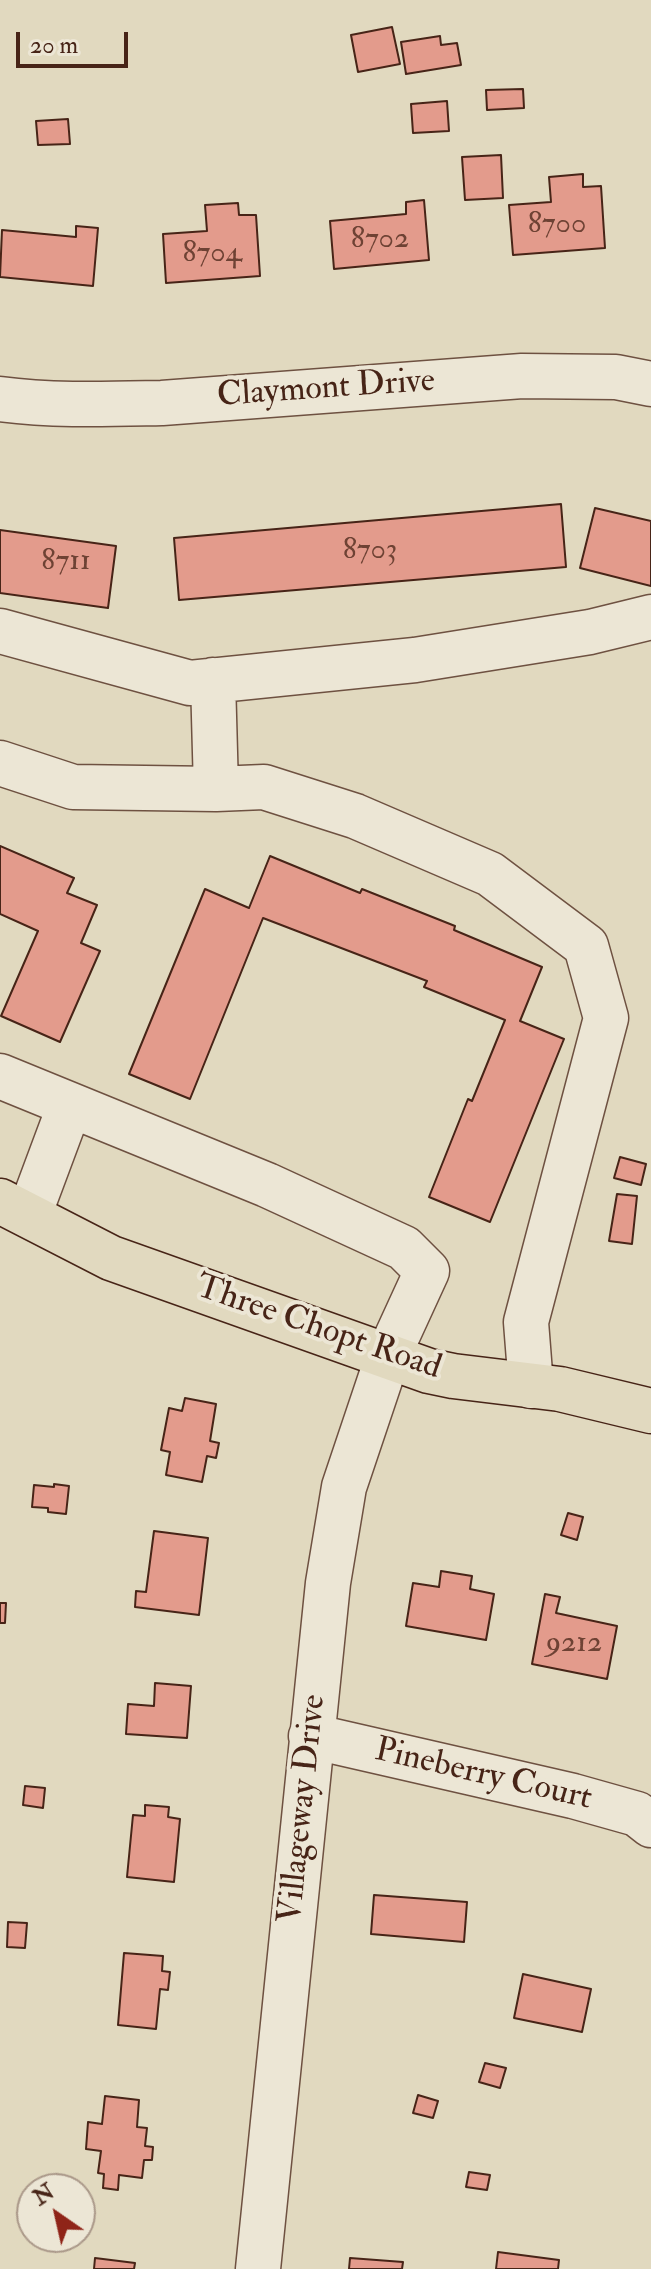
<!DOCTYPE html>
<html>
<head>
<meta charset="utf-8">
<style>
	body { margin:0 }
	#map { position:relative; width:651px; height:2269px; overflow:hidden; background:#e1d9bf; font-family:"IM FELL Double Pica",serif }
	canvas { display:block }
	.north { position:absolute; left:16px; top:2173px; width:80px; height:80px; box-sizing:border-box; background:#ece6d5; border:2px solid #aa9889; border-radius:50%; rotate:326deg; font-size:22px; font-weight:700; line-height:32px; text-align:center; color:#472417 }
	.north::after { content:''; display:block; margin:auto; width:28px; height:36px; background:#8f2418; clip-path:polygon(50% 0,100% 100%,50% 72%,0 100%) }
	.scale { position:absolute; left:16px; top:32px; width:112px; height:36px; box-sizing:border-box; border:4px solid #472417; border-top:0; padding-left:10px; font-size:24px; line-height:28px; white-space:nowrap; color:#472417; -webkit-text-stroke:6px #ece6d5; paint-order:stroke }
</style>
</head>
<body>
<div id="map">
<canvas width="651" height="2269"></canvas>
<div class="north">N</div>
<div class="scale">20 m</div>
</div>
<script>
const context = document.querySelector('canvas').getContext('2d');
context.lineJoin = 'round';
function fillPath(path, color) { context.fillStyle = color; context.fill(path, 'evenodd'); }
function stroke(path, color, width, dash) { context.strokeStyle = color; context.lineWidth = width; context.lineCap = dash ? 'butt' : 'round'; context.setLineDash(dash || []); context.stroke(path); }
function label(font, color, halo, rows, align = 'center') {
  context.font = font + ' "IM FELL Double Pica",serif'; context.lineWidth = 8; context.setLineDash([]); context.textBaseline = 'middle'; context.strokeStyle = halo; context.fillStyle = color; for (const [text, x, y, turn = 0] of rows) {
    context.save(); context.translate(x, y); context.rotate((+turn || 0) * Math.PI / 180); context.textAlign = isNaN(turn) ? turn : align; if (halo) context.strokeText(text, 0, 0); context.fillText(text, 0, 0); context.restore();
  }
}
const building = new Path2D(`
	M 392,27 L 400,64 L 358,72 L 351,35 Z
	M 440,36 L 441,45 L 457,43 L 461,65 L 406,74 L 401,42 Z
	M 523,89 L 524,108 L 487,110 L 486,90 Z
	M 447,101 L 449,131 L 413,133 L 411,104 Z
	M 68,119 L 70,144 L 38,145 L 36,121 Z
	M 501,155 L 503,198 L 465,200 L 462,157 Z
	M 583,174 L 583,187 L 601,186 L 605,248 L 513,255 L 509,205 L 551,202 L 549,177 Z
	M 424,200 L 429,260 L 334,269 L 330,221 L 406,214 L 406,202 Z
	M 238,203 L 239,215 L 256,215 L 260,276 L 166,283 L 163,234 L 207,231 L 205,205 Z
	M 76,226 L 98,228 L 93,286 L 0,277 L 2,230 L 76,237 Z
	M 561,504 L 566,567 L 179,600 L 174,538 Z
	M 595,508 L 651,521 L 651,586 L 580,568 Z
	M 0,530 L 116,546 L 108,608 L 0,593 Z
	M 0,846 L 74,878 L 67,893 L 97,905 L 81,943 L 100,951 L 60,1042 L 1,1016 L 38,931 L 0,914 Z
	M 270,856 L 360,893 L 362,889 L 455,926 L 454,930 L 542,967 L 520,1021 L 564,1039 L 490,1222 L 429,1197 L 468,1099 L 472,1101 L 505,1020 L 424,987 L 427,981 L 263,918 L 190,1099 L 129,1074 L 205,889 L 249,908 Z
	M 620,1157 L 646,1164 L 641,1185 L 614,1178 Z
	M 617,1194 L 637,1196 L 632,1244 L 609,1241 Z
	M 185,1398 L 216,1404 L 210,1441 L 219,1443 L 216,1458 L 207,1456 L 202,1482 L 166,1475 L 170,1452 L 161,1450 L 169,1408 L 182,1411 Z
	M 54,1484 L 69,1486 L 66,1514 L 48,1512 L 48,1508 L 32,1507 L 34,1485 L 54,1487 Z
	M 568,1513 L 583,1517 L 577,1540 L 561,1535 Z
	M 154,1531 L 208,1538 L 199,1615 L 135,1607 L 136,1591 L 146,1592 Z
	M 441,1571 L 472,1576 L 470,1589 L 494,1594 L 486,1640 L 406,1626 L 413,1583 L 439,1587 Z
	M 545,1594 L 560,1597 L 556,1613 L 617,1626 L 607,1679 L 532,1664 Z
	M 0,1603 L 6,1603 L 5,1623 L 0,1623 Z
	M 155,1683 L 191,1686 L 187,1738 L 126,1734 L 128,1704 L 154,1706 Z
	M 25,1786 L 45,1788 L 43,1808 L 23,1805 Z
	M 145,1805 L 169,1807 L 168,1817 L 180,1819 L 174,1882 L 127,1877 L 133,1815 L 145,1816 Z
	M 374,1895 L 467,1902 L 464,1942 L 371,1934 Z
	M 8,1922 L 27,1923 L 25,1948 L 7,1947 Z
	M 124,1953 L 163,1956 L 162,1971 L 170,1972 L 168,1990 L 160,1989 L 156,2029 L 118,2025 Z
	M 523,1974 L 591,1989 L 582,2032 L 514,2018 Z
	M 485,2063 L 506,2068 L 500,2088 L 479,2082 Z
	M 418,2095 L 438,2101 L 433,2118 L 413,2113 Z
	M 105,2096 L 139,2100 L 137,2127 L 147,2128 L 145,2146 L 153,2147 L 152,2160 L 144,2160 L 142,2178 L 119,2175 L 118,2190 L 103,2188 L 104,2174 L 98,2173 L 101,2151 L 86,2149 L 88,2122 L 102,2124 Z
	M 469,2172 L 490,2175 L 487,2190 L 466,2187 Z
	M 498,2252 L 559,2260 L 558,2269 L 496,2269 Z
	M 95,2258 L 135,2263 L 134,2269 L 94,2269 Z
	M 350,2258 L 403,2262 L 402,2269 L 349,2269 Z`);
fillPath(building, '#e39b8c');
stroke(building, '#472417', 2);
const minor = new Path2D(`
	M 0,399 C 53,406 108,404 162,403 L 522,376 L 616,377 L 651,384
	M 0,631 L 190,683 L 415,660 L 590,632 L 651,617
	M 213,680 L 216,789
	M 0,763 L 73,787 L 216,789 L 264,787 L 355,816 L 490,874 L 586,946 L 606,1018 L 526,1322 L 531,1386
	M 0,1076 L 267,1185 L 404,1248 L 427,1271 L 388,1356 L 344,1487 L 328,1583 L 258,2269
	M 29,1215 L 70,1105
	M 311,1736 L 573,1796 L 637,1814 L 651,1825`);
const major = new Path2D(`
	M 0,1201 L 111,1258 L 429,1371 L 453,1376 L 560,1389 L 651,1411`);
stroke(minor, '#6e5141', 47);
stroke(major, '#472417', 47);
stroke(minor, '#ece6d5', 44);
stroke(major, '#e1d9bf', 44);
label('30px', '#6e4234', null, [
	["8700",557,226],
	["8702",380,241],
	["8704",212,255],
	["8703",370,552],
	["8711",66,563],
	["9212",574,1645]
]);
label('34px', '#472417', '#ece6d5', [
	["Claymont Drive",326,390,-4],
	["Three Chopt Road",318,1329,19],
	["Pineberry Court",483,1776,13],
	["Villageway Drive",304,1809,-84]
]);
</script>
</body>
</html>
